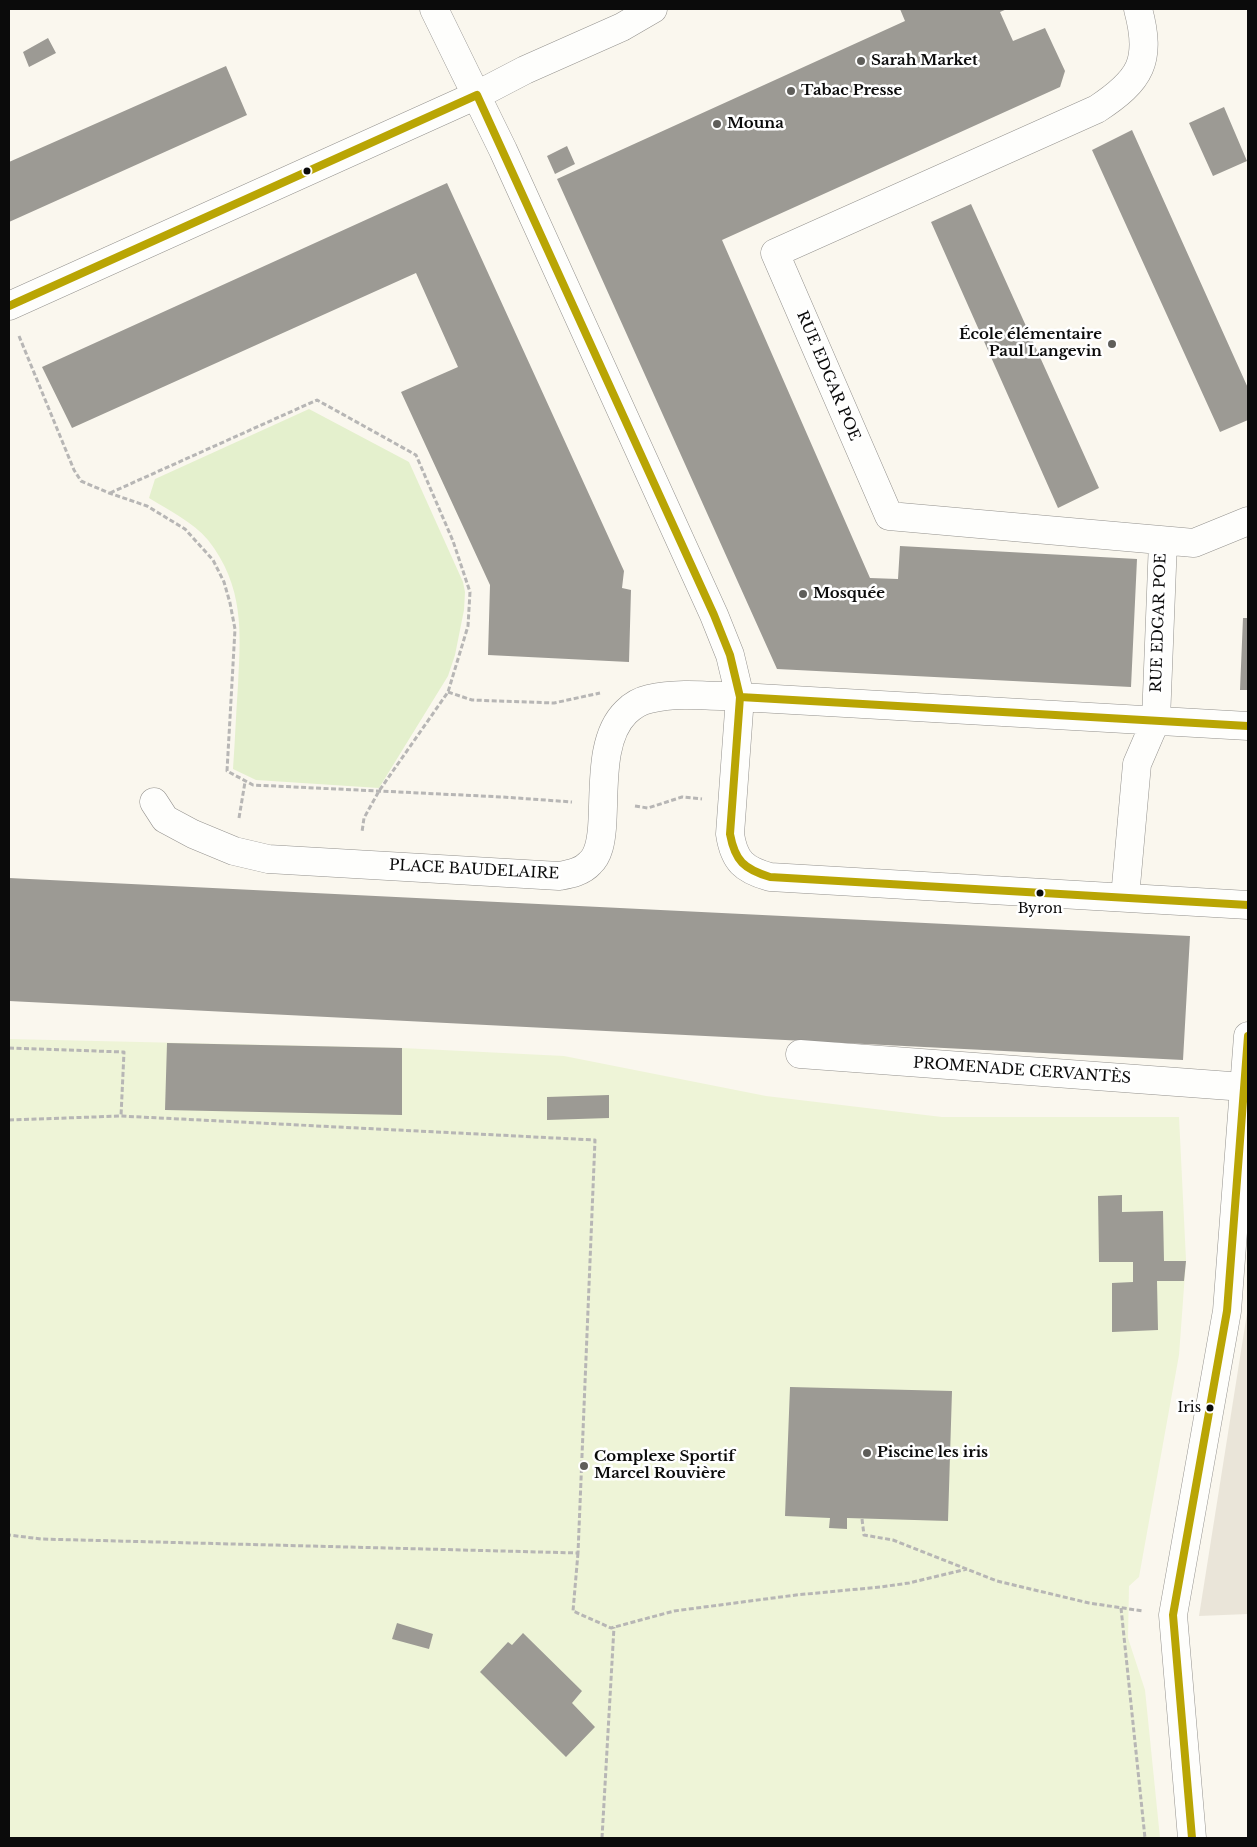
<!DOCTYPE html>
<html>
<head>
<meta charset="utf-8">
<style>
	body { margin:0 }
	#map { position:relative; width:1257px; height:1847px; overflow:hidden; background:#faf7ee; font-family:"Libre Baskerville",serif }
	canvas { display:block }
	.frame { position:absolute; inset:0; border:10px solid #0b0b0b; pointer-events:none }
</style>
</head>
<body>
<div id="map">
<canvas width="1257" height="1847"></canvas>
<div class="frame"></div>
</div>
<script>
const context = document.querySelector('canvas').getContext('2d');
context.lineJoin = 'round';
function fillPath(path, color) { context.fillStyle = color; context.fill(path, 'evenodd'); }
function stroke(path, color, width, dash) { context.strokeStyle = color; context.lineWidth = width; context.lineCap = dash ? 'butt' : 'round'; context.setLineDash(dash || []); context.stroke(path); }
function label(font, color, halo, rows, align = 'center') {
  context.font = font + ' "Libre Baskerville",serif'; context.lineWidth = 5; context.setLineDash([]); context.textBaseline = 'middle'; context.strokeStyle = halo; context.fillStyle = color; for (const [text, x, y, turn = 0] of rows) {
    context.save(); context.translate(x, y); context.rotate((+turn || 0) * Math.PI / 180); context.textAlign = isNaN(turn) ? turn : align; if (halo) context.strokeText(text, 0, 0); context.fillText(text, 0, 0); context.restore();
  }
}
fillPath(new Path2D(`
	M 309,409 L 409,462 L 463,582 L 465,592 L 464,610 L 455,655 L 448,676 L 379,788 L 256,780 L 233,769 C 235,741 236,713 238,685 C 241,631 244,586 208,540 C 193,522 168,510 149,498 L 155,479 Z`), '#e4f0cd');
fillPath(new Path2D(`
	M 9,1039 L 402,1048 L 564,1056 L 766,1096 L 942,1117 L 1179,1117 L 1186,1260 L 1179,1355 L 1139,1577 L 1129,1586 L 1128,1638 L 1145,1690 L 1160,1838 L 9,1838 Z`), '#eef4d7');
fillPath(new Path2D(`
	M 1248,1307 L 1248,1614 L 1199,1616 Z`), '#eae5d9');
fillPath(new Path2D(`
	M 900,9 L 1007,9 L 1000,12 L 1013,41 L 1045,28 L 1065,71 L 1060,87 L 722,240 L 870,578 L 898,579 L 900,546 L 1137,559 L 1131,687 L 777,669 L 557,179 L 905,21 Z
	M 48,38 L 56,53 L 29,67 L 23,52 Z
	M 226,66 L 247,115 L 9,222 L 9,162 Z
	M 1224,107 L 1247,161 L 1213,176 L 1189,123 Z
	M 1132,130 L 1248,388 L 1248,420 L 1220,432 L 1092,150 Z
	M 567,146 L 575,164 L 555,174 L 547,156 Z
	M 447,183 L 624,571 L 622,588 L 631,590 L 629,662 L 488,655 L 490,585 L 401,392 L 458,367 L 416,273 L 72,428 L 42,367 Z
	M 971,204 L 1099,488 L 1058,508 L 931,222 Z
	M 1243,618 L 1248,618 L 1248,690 L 1240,690 Z
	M 9,878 L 1190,936 L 1183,1060 L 9,1001 Z
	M 167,1043 L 402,1048 L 402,1115 L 165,1110 Z
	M 609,1095 L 609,1118 L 547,1120 L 547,1097 Z
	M 1122,1195 L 1122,1212 L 1163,1211 L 1164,1261 L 1186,1261 L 1184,1281 L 1157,1281 L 1158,1330 L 1112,1332 L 1112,1283 L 1133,1282 L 1133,1262 L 1099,1262 L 1098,1196 Z
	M 790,1387 L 952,1391 L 948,1521 L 847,1518 L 847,1529 L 829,1528 L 830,1518 L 785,1516 Z
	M 397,1623 L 433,1634 L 429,1649 L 392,1639 Z
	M 523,1633 L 582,1691 L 572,1703 L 595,1727 L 566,1757 L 480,1672 L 508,1642 L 512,1645 Z`), '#9c9a94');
const minor = new Path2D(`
	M 434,9 L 503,150 L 714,615 L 730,655 L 740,697 L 730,834 C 734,861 744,870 770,877 L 1248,905
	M 1138,9 C 1152,61 1141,80 1097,109 L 775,253 L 889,516 L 1194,543 L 1248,521
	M 9,306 L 477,95 L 525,70 L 622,27 L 653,9
	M 154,802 L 165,819 L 193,834 L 234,851 L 268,859 L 559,876 C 570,874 582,872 590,863 C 599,855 601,840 602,828 C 605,792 599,738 626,712 C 632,706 640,701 649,699 C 678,692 710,696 740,697 L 1248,726
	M 1125,897 L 1137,764 L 1156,720 L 1163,541
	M 800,1054 L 1244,1087
	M 1192,1838 L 1173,1615 L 1227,1311 L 1248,1036`);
stroke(minor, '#93918d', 29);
stroke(new Path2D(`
	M 19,336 L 74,470 L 81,481 L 109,493 L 147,506 L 185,529 L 213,560 L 224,582 L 230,603 L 235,629 L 227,771 L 253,785 L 503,797 L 572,802
	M 110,493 L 317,400 L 416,455 L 453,541 L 470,592 L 468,626 L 448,692 L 379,791 L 364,818 L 362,832
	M 448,692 L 472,700 L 554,703 L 600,693
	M 635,806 L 648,808 L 682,797 L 702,799
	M 239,818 L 245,782
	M 9,1048 L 124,1052 L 121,1116
	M 9,1120 L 121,1116 L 595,1140 L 578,1553 L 41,1539 L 9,1535
	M 862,1519 L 864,1535 L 893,1540 L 997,1581 L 1089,1603 L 1143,1611
	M 578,1553 L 573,1611 L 611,1628 L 674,1611 L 796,1595 L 880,1587 L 909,1583 L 967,1569
	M 1121,1608 L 1145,1838
	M 602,1838 L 614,1627`), '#b7b6b5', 3, [5, 2.5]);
stroke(minor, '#fefefc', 28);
stroke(new Path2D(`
	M 477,95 L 714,615 L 730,655 L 740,697 L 730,834 C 735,861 744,869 770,877 L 1248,905
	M 9,306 L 477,95
	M 740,697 L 1248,726
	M 1192,1838 L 1173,1615 L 1227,1311 L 1248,1036`), '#b9a504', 8);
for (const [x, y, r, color] of [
	[861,61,5,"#5f5e5a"],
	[791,91,5,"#5f5e5a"],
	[717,124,5,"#5f5e5a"],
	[307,171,4.5,"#0b0b0b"],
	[1112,344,5,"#5f5e5a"],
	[803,594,5,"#5f5e5a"],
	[1040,893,4.5,"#0b0b0b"],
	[1210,1408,4.5,"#0b0b0b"],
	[867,1453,5,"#5f5e5a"],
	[584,1466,5,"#5f5e5a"]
]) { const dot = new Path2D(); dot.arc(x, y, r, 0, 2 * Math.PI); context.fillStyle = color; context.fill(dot); stroke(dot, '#fff', 2); }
label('14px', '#0b0b0b', '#fff', [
	["Byron",1040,909],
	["Iris",1201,1408,"right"]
]);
label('bold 15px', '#0b0b0b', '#fff', [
	["Sarah Market",871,61],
	["Tabac Presse",801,91],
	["Mouna",727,124],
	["École élémentaire",1102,335,"right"],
	["Paul Langevin",1102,352,"right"],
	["Mosquée",813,594],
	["Piscine les iris",877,1453],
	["Complexe Sportif",594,1457],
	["Marcel Rouvière",594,1474]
], 'left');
label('15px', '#0b0b0b', '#fff', [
	["RUE EDGAR POE",828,376,67],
	["RUE EDGAR POE",1159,623,-88],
	["PLACE BAUDELAIRE",474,870,3],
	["PROMENADE CERVANTÈS",1022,1071,4]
]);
</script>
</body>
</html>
